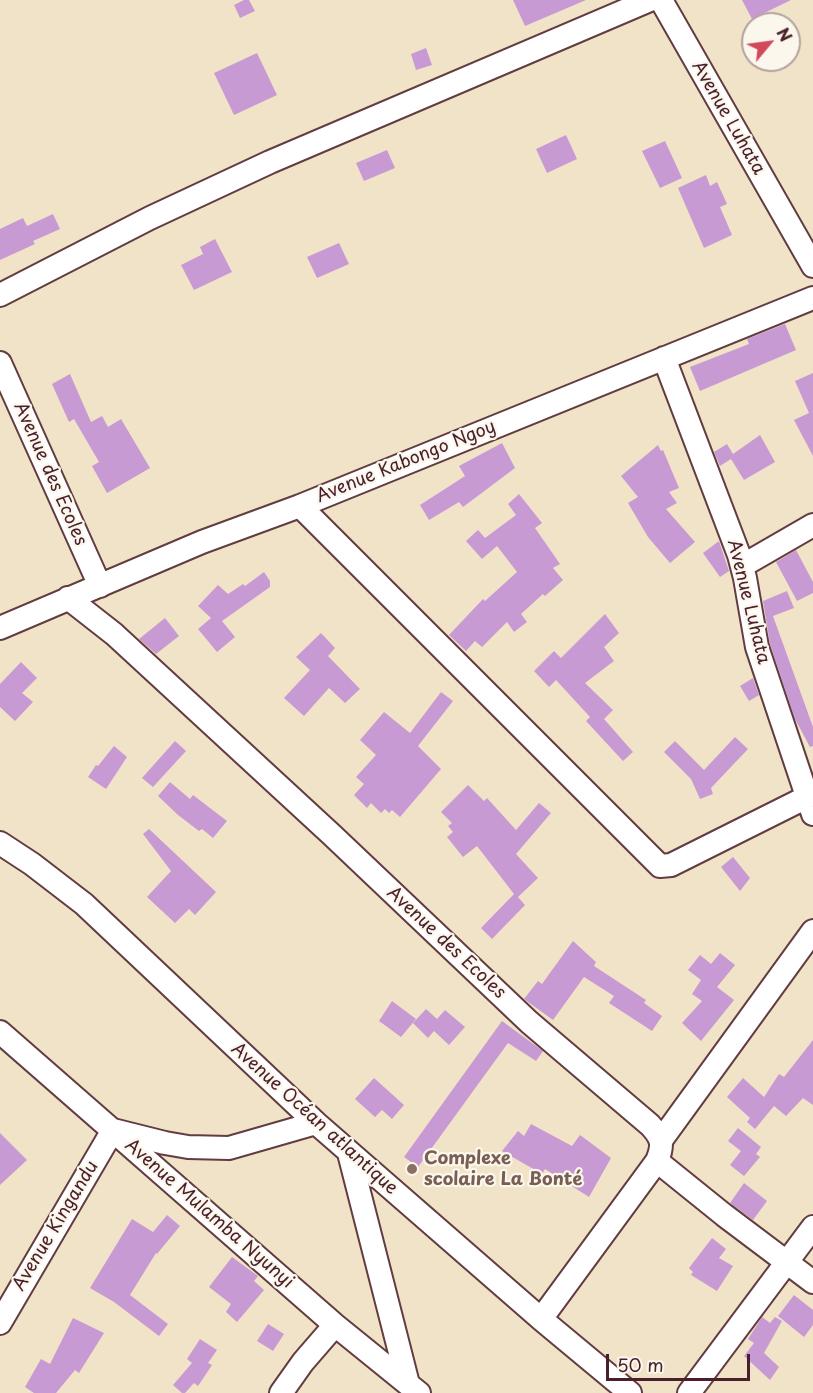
<!DOCTYPE html>
<html>
<head>
<meta charset="utf-8">
<style>
	body { margin:0 }
	#map { position:relative; width:813px; height:1393px; overflow:hidden; background:#f1e3c7; font-family:"Playpen Sans",sans-serif }
	canvas { display:block }
	.north { position:absolute; left:741px; top:12px; width:60px; height:60px; box-sizing:border-box; background:#fbf7ec; border:2px solid #b4a19f; border-radius:50%; rotate:61deg; font-size:16px; font-weight:700; line-height:24px; text-align:center; color:#4a1f2b }
	.north::after { content:''; display:block; margin:auto; width:21px; height:27px; background:#d1495b; clip-path:polygon(50% 0,100% 100%,50% 72%,0 100%) }
	.scale { position:absolute; left:606px; top:1354px; width:144px; height:27px; box-sizing:border-box; border:3px solid #4a1f2b; border-top:0; padding-left:8px; font-size:18px; line-height:21px; white-space:nowrap; color:#4a1f2b; -webkit-text-stroke:4px #fbf7ec; paint-order:stroke }
</style>
</head>
<body>
<div id="map">
<canvas width="813" height="1393"></canvas>
<div class="north">N</div>
<div class="scale">50 m</div>
</div>
<script>
const context = document.querySelector('canvas').getContext('2d');
context.lineJoin = 'round';
function fillPath(path, color) { context.fillStyle = color; context.fill(path, 'evenodd'); }
function stroke(path, color, width, dash) { context.strokeStyle = color; context.lineWidth = width; context.lineCap = dash ? 'butt' : 'round'; context.setLineDash(dash || []); context.stroke(path); }
function label(font, color, halo, rows, align = 'center') {
  context.font = font + ' "Playpen Sans",sans-serif'; context.lineWidth = 4.5; context.setLineDash([]); context.textBaseline = 'middle'; context.strokeStyle = halo; context.fillStyle = color; for (const [text, x, y, turn = 0] of rows) {
    context.save(); context.translate(x, y); context.rotate((+turn || 0) * Math.PI / 180); context.textAlign = isNaN(turn) ? turn : align; if (halo) context.strokeText(text, 0, 0); context.fillText(text, 0, 0); context.restore();
  }
}
fillPath(new Path2D(`
	M 244,0 L 249,0 L 255,11 L 240,18 L 234,5 Z
	M 513,0 L 586,0 L 525,26 Z
	M 742,0 L 791,0 L 752,19 Z
	M 426,48 L 432,65 L 416,70 L 411,54 Z
	M 257,53 L 277,95 L 234,115 L 214,73 Z
	M 566,135 L 577,159 L 547,173 L 536,149 Z
	M 665,141 L 682,178 L 660,188 L 642,151 Z
	M 387,150 L 395,168 L 364,181 L 356,163 Z
	M 706,175 L 710,186 L 717,182 L 727,204 L 720,207 L 732,235 L 704,248 L 678,188 Z
	M 53,214 L 60,229 L 33,241 L 35,244 L 0,260 L 0,229 L 23,218 L 27,226 Z
	M 215,239 L 232,272 L 194,290 L 181,265 L 203,254 L 200,247 Z
	M 339,243 L 349,264 L 317,278 L 307,257 Z
	M 785,324 L 796,350 L 700,391 L 690,367 L 749,344 L 747,339 Z
	M 813,373 L 813,456 L 794,420 L 809,413 L 795,381 Z
	M 70,374 L 91,422 L 102,416 L 108,427 L 121,419 L 150,468 L 107,493 L 92,466 L 99,462 L 74,419 L 69,422 L 52,384 Z
	M 760,435 L 775,462 L 744,480 L 731,459 L 720,466 L 714,452 L 727,444 L 733,454 Z
	M 502,443 L 515,468 L 463,507 L 459,502 L 429,520 L 420,505 L 465,476 L 459,466 Z
	M 658,445 L 661,451 L 663,450 L 679,488 L 669,492 L 677,503 L 666,509 L 695,542 L 670,563 L 648,537 L 628,503 L 638,497 L 621,476 Z
	M 519,494 L 542,523 L 535,528 L 560,564 L 553,568 L 563,580 L 545,596 L 543,594 L 521,614 L 527,622 L 514,632 L 507,622 L 482,647 L 475,641 L 466,651 L 449,635 L 483,599 L 485,601 L 517,572 L 497,546 L 482,559 L 466,541 L 478,530 L 485,538 L 516,515 L 508,504 Z
	M 719,541 L 729,571 L 720,577 L 703,553 Z
	M 796,550 L 813,582 L 813,593 L 797,601 L 776,562 Z
	M 264,572 L 270,581 L 270,587 L 222,621 L 235,637 L 217,652 L 198,629 L 211,618 L 198,606 L 218,585 L 228,594 L 243,584 L 245,586 Z
	M 787,591 L 794,608 L 773,616 L 813,727 L 813,746 L 810,747 L 795,719 L 770,644 L 763,601 Z
	M 605,614 L 619,633 L 604,647 L 614,661 L 585,683 L 613,710 L 604,719 L 633,752 L 623,761 L 586,721 L 590,717 L 556,680 L 549,687 L 534,671 L 554,651 L 561,658 Z
	M 165,618 L 179,636 L 156,654 L 139,639 Z
	M 321,633 L 335,648 L 328,656 L 360,689 L 345,703 L 329,688 L 304,716 L 284,698 L 310,670 L 296,657 Z
	M 21,662 L 37,678 L 22,693 L 33,702 L 15,721 L 0,707 L 0,684 Z
	M 753,678 L 759,695 L 749,701 L 740,686 Z
	M 441,692 L 453,701 L 418,746 L 441,769 L 400,817 L 392,810 L 389,813 L 385,809 L 381,813 L 371,803 L 367,808 L 354,795 L 364,784 L 356,777 L 376,755 L 360,740 L 384,712 L 410,733 Z
	M 735,737 L 748,749 L 711,788 L 713,794 L 700,799 L 691,779 L 664,752 L 675,741 L 704,770 Z
	M 175,741 L 186,751 L 153,787 L 142,778 Z
	M 114,746 L 127,757 L 106,789 L 88,777 L 96,765 L 98,766 Z
	M 170,782 L 190,799 L 193,795 L 227,821 L 213,838 L 202,829 L 199,831 L 178,815 L 158,796 Z
	M 468,785 L 484,801 L 487,798 L 516,830 L 539,803 L 551,813 L 516,854 L 538,878 L 518,897 L 525,905 L 492,939 L 481,928 L 514,894 L 477,846 L 463,857 L 447,837 L 453,832 L 448,826 L 452,823 L 441,812 Z
	M 149,829 L 216,892 L 195,915 L 189,909 L 175,923 L 147,897 L 171,871 L 143,834 Z
	M 733,857 L 750,878 L 740,891 L 721,867 Z
	M 573,941 L 596,962 L 594,966 L 646,1000 L 644,1003 L 662,1016 L 652,1031 L 609,1003 L 614,996 L 584,977 L 553,1020 L 524,999 L 538,981 L 542,984 Z
	M 720,953 L 735,965 L 717,987 L 734,1000 L 701,1041 L 682,1023 L 702,1001 L 692,994 L 701,980 L 688,970 L 700,955 L 711,964 Z
	M 392,1001 L 416,1019 L 401,1037 L 379,1021 Z
	M 426,1009 L 437,1019 L 445,1010 L 465,1027 L 449,1045 L 434,1031 L 428,1038 L 413,1023 Z
	M 502,1021 L 543,1051 L 536,1061 L 508,1043 L 418,1167 L 404,1157 Z
	M 813,1040 L 813,1105 L 803,1098 L 786,1116 L 774,1106 L 755,1129 L 747,1122 L 750,1118 L 727,1097 L 743,1078 L 764,1097 L 779,1074 L 784,1077 Z
	M 374,1078 L 404,1105 L 392,1119 L 382,1110 L 375,1117 L 355,1099 Z
	M 531,1124 L 572,1146 L 580,1135 L 611,1158 L 589,1197 L 545,1169 L 542,1174 L 502,1151 L 518,1131 L 524,1136 Z
	M 738,1128 L 761,1147 L 756,1154 L 760,1157 L 744,1176 L 730,1165 L 741,1151 L 728,1141 Z
	M 0,1133 L 27,1160 L 0,1185 Z
	M 744,1183 L 767,1201 L 753,1220 L 730,1203 Z
	M 167,1215 L 180,1226 L 157,1254 L 156,1253 L 130,1295 L 168,1324 L 159,1336 L 114,1302 L 90,1288 L 132,1219 L 153,1232 Z
	M 712,1238 L 726,1249 L 719,1258 L 733,1266 L 717,1291 L 691,1275 L 693,1272 L 689,1268 Z
	M 232,1257 L 258,1276 L 254,1281 L 264,1290 L 237,1322 L 226,1312 L 231,1304 L 209,1287 Z
	M 794,1295 L 813,1310 L 813,1325 L 804,1337 L 778,1316 Z
	M 762,1317 L 770,1323 L 775,1317 L 782,1321 L 764,1353 L 779,1367 L 770,1380 L 744,1356 L 754,1343 L 748,1339 Z
	M 73,1318 L 104,1333 L 79,1373 L 75,1370 L 56,1393 L 34,1393 L 25,1387 L 41,1359 L 50,1364 Z
	M 268,1324 L 284,1334 L 273,1351 L 257,1341 Z
	M 200,1339 L 217,1350 L 208,1363 L 212,1365 L 198,1386 L 194,1383 L 185,1393 L 182,1393 L 173,1385 L 192,1363 L 187,1359 Z`), '#c89ad3');
const street = new Path2D(`
	M 661,0 L 813,266
	M 0,295 L 150,218 L 270,162 L 650,0
	M 664,358 L 739,555 L 745,578 L 757,647 L 813,814
	M 0,363 L 100,586
	M 300,506 L 660,866 L 671,865 L 807,797
	M 742,566 L 813,525
	M 68,598 L 114,634 L 332,835 L 529,1022 L 650,1125 C 662,1138 664,1144 657,1161 L 724,1215 L 813,1282
	M 0,628 L 202,542 L 300,506 L 813,298
	M 0,843 L 32,864 L 84,904 L 316,1123 L 541,1319 L 630,1393
	M 0,1032 L 335,1325 L 419,1393
	M 662,1139 L 813,931
	M 349,1153 L 408,1384
	M 541,1319 L 657,1161
	M 0,1323 L 113,1130 L 165,1143 L 188,1147 L 229,1148 L 316,1123
	M 281,1393 L 303,1362 L 335,1325
	M 689,1393 L 813,1227`);
stroke(street, '#633c42', 26);
stroke(street, '#fff', 22);
for (const [x, y, r, color] of [
	[412,1169,6,"#8d6e63"]
]) { const dot = new Path2D(); dot.arc(x, y, r, 0, 2 * Math.PI); context.fillStyle = color; context.fill(dot); stroke(dot, '#fbf7ec', 2); }
label('18px', '#4a1f2b', '#fbf7ec', [
	["Avenue Luhata",728,118,60],
	["Avenue Kabongo Ngoy",406,462,-22],
	["Avenue des Ecoles",50,474,66],
	["Avenue Luhata",748,602,76],
	["Avenue des Ecoles",446,943,43],
	["Avenue Océan atlantique",314,1119,42],
	["Avenue Mulamba Nyunyi",209,1214,41],
	["Avenue Kingandu",56,1226,-59]
]);
label('bold 18px', '#785e54', '#fbf7ec', [
	["Complexe",424,1159],
	["scolaire La Bonté",424,1180]
], 'left');
</script>
</body>
</html>
